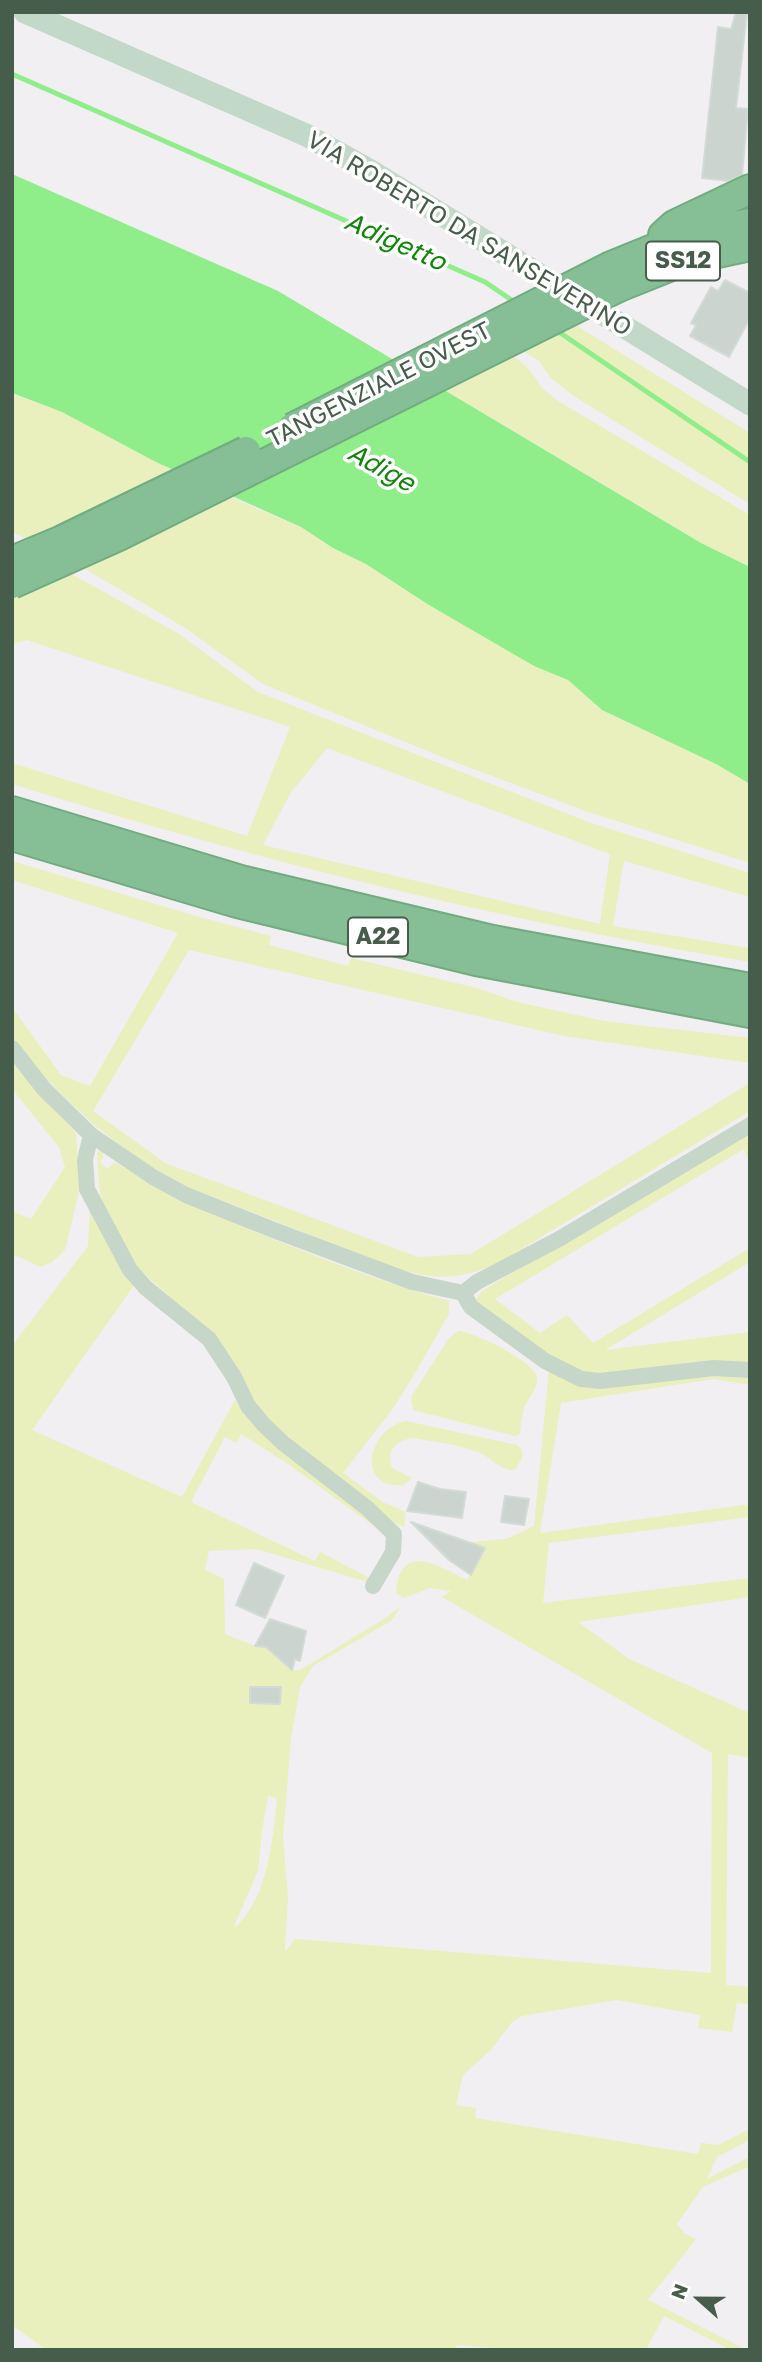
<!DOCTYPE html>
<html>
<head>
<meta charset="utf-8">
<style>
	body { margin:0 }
	#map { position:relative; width:762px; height:2362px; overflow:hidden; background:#f1eff2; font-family:"Golos Text",sans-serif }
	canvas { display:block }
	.frame { position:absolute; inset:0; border:14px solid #475d4c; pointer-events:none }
	.north { position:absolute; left:664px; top:2264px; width:70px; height:70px; -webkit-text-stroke:5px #fff; paint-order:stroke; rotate:291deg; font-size:19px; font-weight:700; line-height:28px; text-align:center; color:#475d4c }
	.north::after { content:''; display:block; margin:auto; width:24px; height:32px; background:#475d4c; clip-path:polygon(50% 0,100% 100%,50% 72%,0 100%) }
</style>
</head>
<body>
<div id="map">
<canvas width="762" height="2362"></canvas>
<div class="frame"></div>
<div class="north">N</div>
</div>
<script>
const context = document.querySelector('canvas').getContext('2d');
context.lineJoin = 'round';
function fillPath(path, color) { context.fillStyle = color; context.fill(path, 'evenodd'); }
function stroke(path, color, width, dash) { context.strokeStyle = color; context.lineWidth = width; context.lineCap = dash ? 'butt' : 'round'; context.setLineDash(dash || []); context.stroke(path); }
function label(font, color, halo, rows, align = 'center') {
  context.font = font + ' "Golos Text",sans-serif'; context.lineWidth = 7; context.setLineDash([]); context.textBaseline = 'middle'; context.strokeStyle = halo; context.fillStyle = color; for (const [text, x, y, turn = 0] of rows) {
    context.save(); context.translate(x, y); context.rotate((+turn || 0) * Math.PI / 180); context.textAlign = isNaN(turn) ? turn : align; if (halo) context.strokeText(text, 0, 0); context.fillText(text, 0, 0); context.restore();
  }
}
fillPath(new Path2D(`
	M 574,324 L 750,433 L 750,504 L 572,395 L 550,377 L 539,361 L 521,350 Z
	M 510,355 C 526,363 531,372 541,386 C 545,392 553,396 558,401 L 750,515 L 750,567 L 701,543 L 443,389 Z
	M 12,394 L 62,412 L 176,470 L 32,541 L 12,532 Z
	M 230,497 L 301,527 L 333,548 L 366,564 L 534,666 L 568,680 L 602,710 L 716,764 L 750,784 L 750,863 L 588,812 L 447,759 L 263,684 L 187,629 L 85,569 Z
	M 72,574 L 179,634 L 258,692 L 591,823 L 750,873 L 750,897 L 624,861 L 613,926 L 750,948 L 750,962 C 500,920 254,860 12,784 L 12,763 L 247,836 L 290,727 L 27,640 L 12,644 L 12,596 ZM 327,748 L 610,854 L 600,924 L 263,845 L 290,794 Z
	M 12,861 L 196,916 L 271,936 L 269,945 L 348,966 L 351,958 L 477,988 L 517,1002 L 604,1021 L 750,1038 L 750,1063 L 564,1036 L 189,950 L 93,1111 L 165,1163 L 418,1257 L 471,1254 L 750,1083 L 750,1111 L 498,1263 C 460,1280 438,1280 397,1269 L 188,1187 L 135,1157 L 93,1124 L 52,1085 L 28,1058 L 12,1036 L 12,1007 L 61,1075 L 90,1086 L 178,933 L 12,880 Z
	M 12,1062 L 76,1133 L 80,1188 L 65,1250 L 52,1262 L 41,1267 L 12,1254 L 12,1211 L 31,1219 L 65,1167 L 59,1147 L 12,1089 Z
	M 750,1131 L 750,1164 L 744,1149 L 495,1299 L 540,1333 L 567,1315 L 593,1343 L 750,1248 L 750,1262 L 605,1350 L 750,1332 L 750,1364 L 593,1374 L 555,1363 L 475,1301 L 482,1291 Z
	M 100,1150 L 103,1151 L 103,1158 L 100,1162 L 107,1169 L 115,1162 C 171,1198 231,1222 293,1247 C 344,1267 395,1287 449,1301 L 449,1314 L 414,1375 L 392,1410 L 343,1473 L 383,1502 L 406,1512 L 404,1527 L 395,1523 L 351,1491 L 265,1419 L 212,1336 L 137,1267 L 110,1223 L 100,1194 L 97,1154 Z
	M 90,1204 L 135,1284 L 32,1430 L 182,1497 L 235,1400 L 256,1428 L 364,1511 L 388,1536 L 285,1462 L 241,1434 L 236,1443 L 225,1437 L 191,1502 L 315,1561 L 320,1552 L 372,1579 L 368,1582 L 256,1549 L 209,1551 L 205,1570 L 224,1579 L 225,1634 L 255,1646 L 266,1647 L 292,1670 L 300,1670 L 387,1617 L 401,1606 L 391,1621 L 313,1666 L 300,1687 L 291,1739 L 283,1837 L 288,1897 L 285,1952 L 295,1939 L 711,1973 L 712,1753 L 442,1597 L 451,1591 L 430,1588 L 404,1598 L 396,1593 C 400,1540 439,1566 467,1580 L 484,1548 L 471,1542 L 506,1539 L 534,1526 L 549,1369 L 565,1378 L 718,1373 L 750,1376 L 750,1385 L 713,1379 L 561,1403 L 540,1533 L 750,1504 L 750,1517 L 549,1543 L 543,1603 L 750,1578 L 750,1597 L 578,1622 L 629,1659 L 750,1713 L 750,1758 L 728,1754 L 726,1985 L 750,1987 L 750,2005 L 737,2003 L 732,2032 L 698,2028 L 700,2015 L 617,2000 L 522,2016 L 512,2022 L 492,2049 L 463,2075 L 456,2105 L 476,2108 L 475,2118 L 698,2154 L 701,2143 L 718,2145 L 750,2129 L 750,2140 L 717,2157 L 707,2179 L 750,2157 L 750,2166 L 703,2187 L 677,2224 L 684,2233 L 696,2239 L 648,2300 L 747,2350 L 731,2350 L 664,2316 L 646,2350 L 517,2350 L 457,2345 L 455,2350 L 46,2350 L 12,2325 L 12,1346 L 88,1246 ZM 268,1796 L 277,1798 C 272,1843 269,1893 236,1927 L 234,1926 L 258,1871 L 262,1831 Z
	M 458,1331 C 472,1331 536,1362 537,1377 C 538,1387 531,1394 527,1402 C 522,1410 521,1425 520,1434 L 515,1436 L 413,1410 L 411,1397 L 449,1338 Z
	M 406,1421 L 517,1445 L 522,1450 L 522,1458 L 515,1470 C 499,1470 493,1459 480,1453 C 459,1444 435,1442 413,1438 C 396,1440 386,1450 392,1468 L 412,1478 L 403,1485 C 355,1489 368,1428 406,1421 Z`), '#e9f0bd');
fillPath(new Path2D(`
	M 12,174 L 278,291 L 701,543 L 750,567 L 750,784 L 716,764 L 602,710 L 568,680 L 534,666 L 429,605 L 366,564 L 333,548 L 301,527 L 156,462 L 62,412 L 12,393 Z`), '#8fed8a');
stroke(new Path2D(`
	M 12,74 L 485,282 L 516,303
	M 556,330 L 750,462`), '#8fed8a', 5);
const building = new Path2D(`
	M 736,12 L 747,12 L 736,108 L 748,109 L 742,175 L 729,181 L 702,178 L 718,27 L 731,29 Z
	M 725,280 L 750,293 L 750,318 L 729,357 L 690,336 L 696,325 L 691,323 L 711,287 L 718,291 Z
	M 418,1482 L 440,1489 L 466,1492 L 462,1518 L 407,1511 Z
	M 505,1496 L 529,1499 L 524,1525 L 501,1522 Z
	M 411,1522 L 485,1548 L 471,1575 L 449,1560 Z
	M 254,1563 L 284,1576 L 265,1618 L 236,1605 Z
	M 270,1619 L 306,1631 L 300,1661 L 295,1659 L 292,1670 L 266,1647 L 255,1646 Z
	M 250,1687 L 281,1687 L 280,1704 L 250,1703 Z`);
fillPath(building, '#ccd4d0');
stroke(building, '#d3dbd7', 2);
const highway = new Path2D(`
	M 663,235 L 674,225 L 750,189
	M 611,266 L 680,238 L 750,223
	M 619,287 L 689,259 L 750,246
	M 12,811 L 241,880 L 493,940 L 750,988
	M 12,836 L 237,903 L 476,961 L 750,1013`);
stroke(highway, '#71ab80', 32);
stroke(new Path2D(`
	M 12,1048 L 44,1089 L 91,1135 L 153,1177 L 186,1195 L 271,1229 L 412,1282 L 463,1293 L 477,1282 L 559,1239 L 750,1125
	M 91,1135 L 85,1160 L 87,1189 L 130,1270 L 146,1288 L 209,1339 L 234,1377 L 248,1406 L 264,1425 L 283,1443 L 367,1508 L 394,1534 L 393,1552 L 373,1586
	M 463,1293 L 471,1307 L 545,1361 L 581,1379 L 600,1381 L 714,1368 L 750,1370`), '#c6d6c9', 16);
stroke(new Path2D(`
	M 25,12 L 306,135 L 369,170 L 750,404`), '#c2d8c8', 23);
stroke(highway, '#86bf95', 28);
const highwayBridge = new Path2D(`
	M 292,428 L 611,266
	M 12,561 L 60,541 L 246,451
	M 12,584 L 119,536 L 619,287`);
stroke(highwayBridge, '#71ab80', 32, []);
stroke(highwayBridge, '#86bf95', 28);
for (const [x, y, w] of [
	[683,261,74],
	[378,937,60]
]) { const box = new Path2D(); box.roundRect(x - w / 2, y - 19.5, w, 39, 5); context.fillStyle = '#fff'; context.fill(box); stroke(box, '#475d4c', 2); }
label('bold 23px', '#475d4c', null, [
	["SS12",683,261],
	["A22",378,937]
]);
label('24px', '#475d4c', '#fff', [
	["VIA ROBERTO DA SANSEVERINO",469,234,31],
	["TANGENZIALE OVEST",379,385,-27]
]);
label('italic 26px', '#12860c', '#fff', [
	["Adigetto",395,242,24],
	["Adige",381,468,29]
]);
</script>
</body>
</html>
